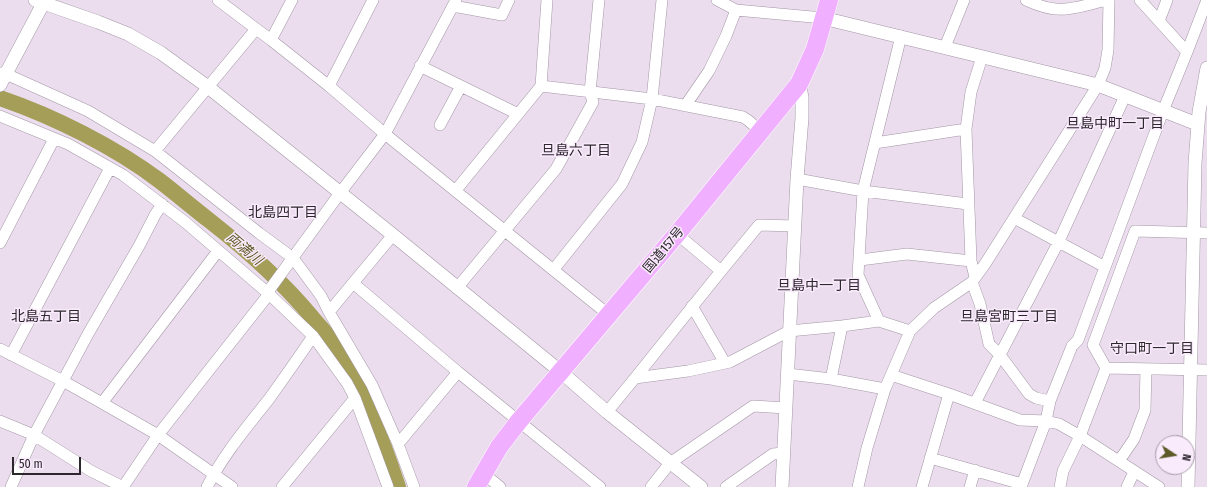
<!DOCTYPE html>
<html>
<head>
<meta charset="utf-8">
<style>
	body { margin:0 }
	#map { position:relative; width:1207px; height:487px; overflow:hidden; background:#ebddee; font-family:"Fira Sans Condensed",sans-serif }
	canvas { display:block }
	.north { position:absolute; left:1155px; top:435px; width:40px; height:40px; box-sizing:border-box; background:#f9eafc; border:1px solid #a79ca9; border-radius:50%; rotate:102deg; font-size:11px; font-weight:700; line-height:16px; text-align:center; color:#2c262d }
	.north::after { content:''; display:block; margin:auto; width:14px; height:18px; background:#5e5a27; clip-path:polygon(50% 0,100% 100%,50% 72%,0 100%) }
	.scale { position:absolute; left:12px; top:457px; width:69px; height:18px; box-sizing:border-box; border:2px solid #2c262d; border-top:0; padding-left:5px; font-size:12px; line-height:14px; white-space:nowrap; color:#2c262d; -webkit-text-stroke:3px #f9eafc; paint-order:stroke }
</style>
</head>
<body>
<div id="map">
<canvas width="1207" height="487"></canvas>
<div class="north">N</div>
<div class="scale">50 m</div>
</div>
<script>
const context = document.querySelector('canvas').getContext('2d');
context.lineJoin = 'round';
function stroke(path, color, width, dash) { context.strokeStyle = color; context.lineWidth = width; context.lineCap = dash ? 'butt' : 'round'; context.setLineDash(dash || []); context.stroke(path); }
function label(font, color, halo, rows, align = 'center') {
  context.font = font + ' "Fira Sans Condensed","Noto Sans JP",sans-serif'; context.lineWidth = 3; context.setLineDash([]); context.textBaseline = 'middle'; context.strokeStyle = halo; context.fillStyle = color; for (const [text, x, y, turn = 0] of rows) {
    context.save(); context.translate(x, y); context.rotate((+turn || 0) * Math.PI / 180); context.textAlign = isNaN(turn) ? turn : align; if (halo) context.strokeText(text, 0, 0); context.fillText(text, 0, 0); context.restore();
  }
}
stroke(new Path2D(`
	M 0,98 C 53,116 115,147 160,181 C 177,194 193,208 210,221 C 247,250 281,280 311,316 C 317,324 325,331 330,339 C 361,384 381,436 398,487`), '#a49e58', 16);
const minor = new Path2D(`
	M 218,0 L 271,40 L 329,86 L 385,134 L 609,315
	M 717,0 L 736,10 L 823,18
	M 1026,0 C 1060,16 1073,8 1107,0
	M 453,6 L 502,15 L 509,0
	M 1159,21 L 1167,0
	M 271,40 L 292,0
	M 945,47 L 964,0
	M 1187,52 L 1207,0
	M 420,66 L 518,114
	M 0,73 L 6,74 L 88,111 L 155,151 L 259,233 L 293,258 L 321,296 L 329,312 L 353,283
	M 329,86 L 373,0
	M 541,86 L 652,99 L 743,117 L 749,121 L 761,132
	M 685,106 L 709,71 L 726,36 L 736,10
	M 0,116 L 68,144 L 123,175 L 185,222 L 269,294 L 313,336 L 347,383 L 355,398 L 388,487
	M 440,125 L 461,86
	M 875,143 L 966,129
	M 155,151 L 256,29
	M 797,179 L 863,191 L 968,204
	M 456,190 L 541,86 L 547,0
	M 1014,218 L 1105,267
	M 677,234 L 721,271 L 759,225 L 795,226
	M 393,235 L 353,283 L 458,372
	M 0,243 L 54,139
	M 860,260 L 907,254 L 971,261
	M 554,269 L 622,184 L 642,142 L 652,99 L 662,0
	M 721,271 L 635,378 L 688,371 L 730,362 L 789,331 L 842,326 L 879,321 L 910,331
	M 975,277 L 971,261 L 966,129 L 971,92 L 982,57
	M 972,282 L 980,304 L 989,344 L 1000,355 L 1029,394 L 1036,398 L 1050,401
	M 457,288 L 556,169 L 593,102 L 590,92 L 599,0
	M 692,306 L 725,363
	M 329,312 L 372,385 L 398,444 L 414,487
	M 879,321 L 858,275 L 863,191 L 901,36
	M 0,349 L 63,381 L 102,403 L 218,251
	M 11,355 L 110,168
	M 1106,368 L 1093,345 L 1135,231 L 1207,233
	M 788,374 L 831,379 L 885,389
	M 891,375 L 949,394 L 1020,420 L 1046,421 L 1059,424 L 1080,436 L 1159,487
	M 831,379 L 842,326
	M 102,403 L 158,435 L 232,487
	M 975,403 L 1059,241 L 1125,96
	M 607,412 L 635,378
	M 0,421 L 34,435 L 91,471 L 123,487
	M 398,444 L 458,372 L 600,487
	M 930,458 L 1022,484
	M 1119,461 L 1134,439 L 1145,410 L 1146,369
	M 484,474 L 500,487
	M 11,487 L 34,435 L 88,334 L 139,246 L 155,215 L 162,204
	M 123,487 L 158,435 L 269,294 L 270,289 L 340,193 L 385,134 L 456,0
	M 207,487 C 223,455 247,427 269,399 C 284,378 299,357 313,336
	M 282,487 L 355,398
	M 651,487 L 670,463 L 753,406 L 786,408
	M 726,487 L 773,454 L 783,453
	M 858,487 L 867,448 L 885,389 L 910,331 L 934,308 L 972,282 L 985,264 L 1098,85 L 1105,68 L 1108,50 L 1109,0
	M 922,487 L 949,394
	M 970,487 L 975,470
	M 1021,487 L 1046,421 L 1050,401 L 1072,346 L 1078,340 L 1163,111 L 1187,52 L 1140,0
	M 1060,487 L 1063,471 L 1080,436 L 1106,368 L 1207,370
	M 1127,487 L 1134,472`);
const tertiary = new Path2D(`
	M 35,0 L 98,22 L 128,34 L 161,53 L 208,87 L 393,235 L 561,372 L 607,412 L 701,487
	M 823,18 L 1098,85 L 1197,124
	M 0,85 L 45,0
	M 782,487 L 797,179 L 802,118 L 802,97 L 799,84
	M 1188,487 L 1195,163 L 1199,112 L 1207,68`);
const trunk = new Path2D(`
	M 476,487 L 499,447 L 519,421 L 677,234 L 799,84 L 815,49 L 829,0`);
stroke(minor, '#a396a6', 12);
stroke(tertiary, '#a396a6', 14);
stroke(trunk, '#fff', 19);
stroke(minor, '#fff', 11);
stroke(tertiary, '#fff', 13);
stroke(trunk, '#f0b0ff', 18);
label('13px', '#2c262d', '#f9eafc', [
	["国道157号",664,250,-50]
]);
label('14px', '#2c262d', '#f9eafc', [
	["旦島中町一丁目",1115,124],
	["旦島六丁目",576,151],
	["北島四丁目",283,213],
	["旦島中一丁目",819,286],
	["北島五丁目",46,317],
	["旦島宮町三丁目",1009,317],
	["守口町一丁目",1152,349]
]);
label('italic 14px', '#5d5823', '#f9eafc', [
	["両満川",244,249,40]
]);
</script>
</body>
</html>
